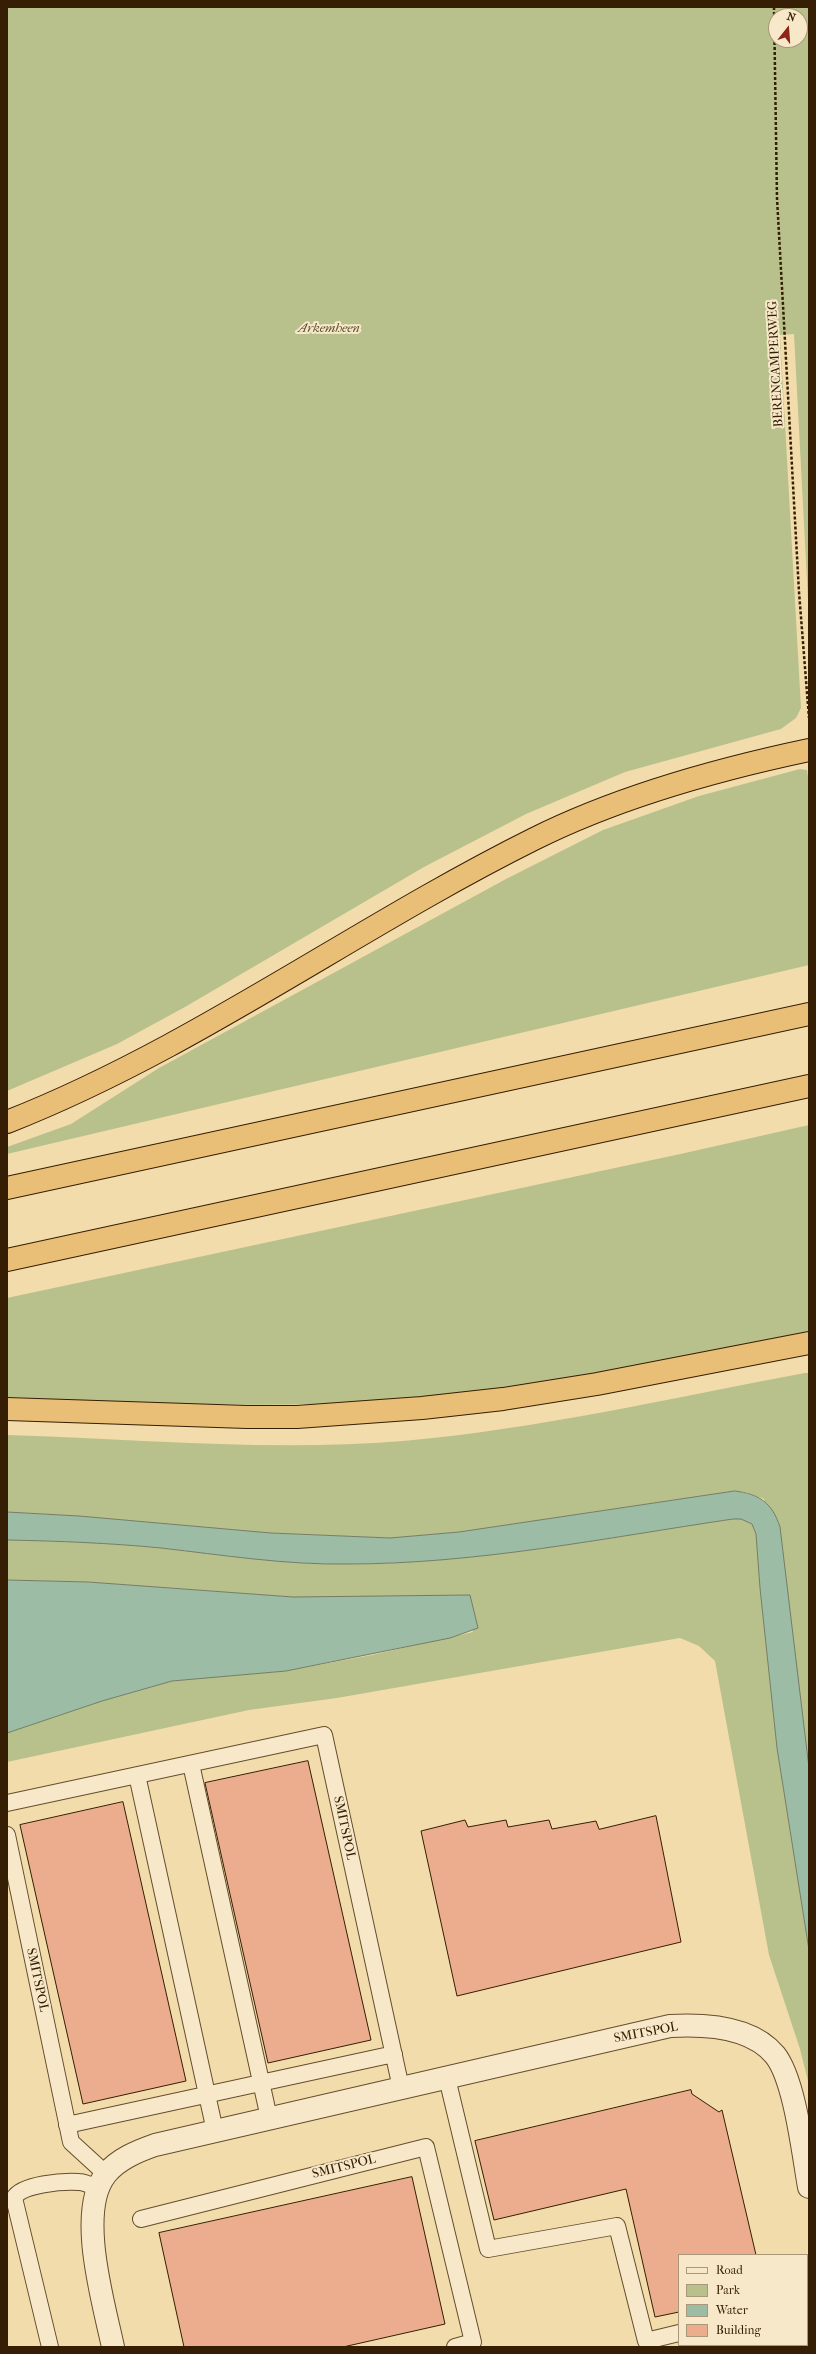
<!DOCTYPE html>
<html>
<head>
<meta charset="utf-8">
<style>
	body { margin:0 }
	#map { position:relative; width:816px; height:2354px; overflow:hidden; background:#f2dcac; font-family:"IM FELL French Canon",serif }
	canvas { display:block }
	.frame { position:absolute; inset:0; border:8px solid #351e03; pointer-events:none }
	.legend { position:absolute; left:678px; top:2254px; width:130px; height:92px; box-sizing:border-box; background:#f7e8c9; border:1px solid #a9977a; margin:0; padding:5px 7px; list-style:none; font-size:12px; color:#351e03 }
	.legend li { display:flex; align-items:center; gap:8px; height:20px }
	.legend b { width:20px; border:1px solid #a9977a }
	.north { position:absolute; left:768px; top:8px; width:40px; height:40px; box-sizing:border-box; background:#f7e8c9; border:1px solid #a9977a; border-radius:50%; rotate:17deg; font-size:11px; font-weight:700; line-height:16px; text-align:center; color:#351e03 }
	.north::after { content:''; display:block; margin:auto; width:14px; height:18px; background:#8f2418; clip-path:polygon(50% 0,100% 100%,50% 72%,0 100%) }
</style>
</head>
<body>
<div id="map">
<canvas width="816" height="2354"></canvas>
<div class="frame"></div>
<ul class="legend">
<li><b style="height:5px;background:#f7e8c9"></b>Road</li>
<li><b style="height:11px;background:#b8c18c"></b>Park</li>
<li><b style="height:11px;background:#9cbca6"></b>Water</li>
<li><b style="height:11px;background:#ebad8d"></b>Building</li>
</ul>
<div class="north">N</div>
</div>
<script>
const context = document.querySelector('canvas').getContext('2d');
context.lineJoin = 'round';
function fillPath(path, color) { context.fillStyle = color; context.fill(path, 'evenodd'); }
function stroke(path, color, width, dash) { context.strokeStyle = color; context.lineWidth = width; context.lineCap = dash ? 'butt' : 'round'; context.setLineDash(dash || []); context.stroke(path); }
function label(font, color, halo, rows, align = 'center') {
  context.font = font + ' "IM FELL French Canon",serif'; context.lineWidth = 4; context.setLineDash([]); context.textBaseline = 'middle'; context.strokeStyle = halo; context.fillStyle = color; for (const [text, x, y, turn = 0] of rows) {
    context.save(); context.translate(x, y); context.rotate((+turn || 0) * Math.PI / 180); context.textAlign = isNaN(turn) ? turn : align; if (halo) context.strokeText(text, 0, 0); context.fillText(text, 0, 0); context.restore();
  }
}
fillPath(new Path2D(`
	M 7,7 L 809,7 L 809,619 L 794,334 L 780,335 L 801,708 L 796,718 L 781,729 L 625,772 L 526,814 L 424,867 L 185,1007 L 117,1044 L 7,1091 ZM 776,16 L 800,16 L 800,40 L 776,40 Z
	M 800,769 L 807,770 L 809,784 L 809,965 L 7,1154 L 7,1147 L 71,1124 L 159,1068 L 506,879 L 603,830 L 699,796 Z
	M 809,1125 L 809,1331 C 675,1360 541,1388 405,1399 C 272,1410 140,1403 7,1397 L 7,1298 L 685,1153 Z
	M 805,1373 L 809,1373 L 809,1768 L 764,1499 L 746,1492 L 735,1491 L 459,1532 L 390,1538 L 271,1533 L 79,1516 L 7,1512 L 7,1435 C 139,1439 271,1452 403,1441 C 538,1429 671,1398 805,1373 Z
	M 733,1519 L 741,1519 L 752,1524 L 756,1534 L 760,1588 L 777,1748 L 809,1950 L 809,2085 L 800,2049 L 769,1955 L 715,1661 L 699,1646 L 680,1638 L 337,1698 L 249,1710 L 7,1762 L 7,1733 L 102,1701 L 172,1681 L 286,1671 L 372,1655 L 473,1632 L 459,1595 L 432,1597 L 293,1597 L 88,1582 L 7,1580 L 7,1540 C 58,1541 110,1543 161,1548 C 223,1555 285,1565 347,1564 C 477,1564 604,1538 733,1519 Z`), '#b8c18c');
const water = new Path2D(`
	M 735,1491 C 760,1494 772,1503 780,1527 L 809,1768 L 809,1950 L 777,1748 L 760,1588 L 756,1534 L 752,1524 L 741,1519 L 733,1519 C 604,1538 477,1564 347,1564 C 285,1565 223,1555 161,1548 C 110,1543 58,1541 7,1540 L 7,1512 L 79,1516 L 271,1533 L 390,1538 L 459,1532 Z
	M 7,1580 L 88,1582 L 293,1597 L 470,1595 L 478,1628 L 450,1638 L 286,1671 L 172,1681 L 102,1701 L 7,1733 Z`);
fillPath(water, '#9cbca6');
stroke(water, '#737d65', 1);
const building = new Path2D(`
	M 308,1761 L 371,2040 L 268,2063 L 205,1783 Z
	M 123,1802 L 186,2081 L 83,2104 L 20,1825 Z
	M 656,1816 L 681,1942 L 457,1996 L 421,1831 L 465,1820 L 468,1827 L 506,1820 L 508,1827 L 549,1820 L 552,1829 L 596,1821 L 599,1829 Z
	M 691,2090 L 692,2094 L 719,2112 L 722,2110 L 756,2255 L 679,2255 L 679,2312 L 655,2317 L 626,2189 L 494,2220 L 475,2141 Z
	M 412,2177 L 445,2324 L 343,2347 L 184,2347 L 159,2233 Z`);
fillPath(building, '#ebad8d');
stroke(building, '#351e03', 1);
const service = new Path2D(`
	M 191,1764 L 269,2118
	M 137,1775 L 215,2131
	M 7,1803 L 324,1735 L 401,2088
	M 7,1835 L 71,2142 L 106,2174
	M 447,2078 L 488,2249 L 617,2226 L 646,2341 L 679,2333
	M 67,2125 L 394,2054
	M 141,2219 L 426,2147 L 473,2342 L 455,2347
	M 807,2304 L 809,2304
	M 50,2347 L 14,2198 C 22,2184 63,2181 79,2182 C 85,2182 92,2186 97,2188`);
const minor = new Path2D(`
	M 113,2347 C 104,2304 76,2211 106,2174 C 118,2159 138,2151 155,2145 L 670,2026 C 705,2024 751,2026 775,2055 C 795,2080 803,2154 809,2187`);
const motorway = new Path2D(`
	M 7,1122 C 193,1049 355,928 534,839 C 616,798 719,769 809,750
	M 7,1188 L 809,1014
	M 7,1260 L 809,1086
	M 7,1409 L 247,1417 L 297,1417 L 422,1408 L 503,1399 L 597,1384 L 809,1343`);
stroke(service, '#644e2d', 18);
stroke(minor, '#644e2d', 24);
stroke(motorway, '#351e03', 24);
stroke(new Path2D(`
	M 774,7 L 777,198 L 799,592 L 809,718`), '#351e03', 2.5, [3, 2]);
stroke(service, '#f7e8c9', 16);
stroke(minor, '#f7e8c9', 22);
stroke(motorway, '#e9be76', 22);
label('italic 13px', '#5c4f2c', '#f7e8c9', [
	["Arkemheen",329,329]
]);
label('13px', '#351e03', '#f7e8c9', [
	["BERENCAMPERWEG",776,364,-93],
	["SMITSPOL",344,1828,78],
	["SMITSPOL",37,1980,78],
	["SMITSPOL",646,2033,-11],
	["SMITSPOL",344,2167,-14]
]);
</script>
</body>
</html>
